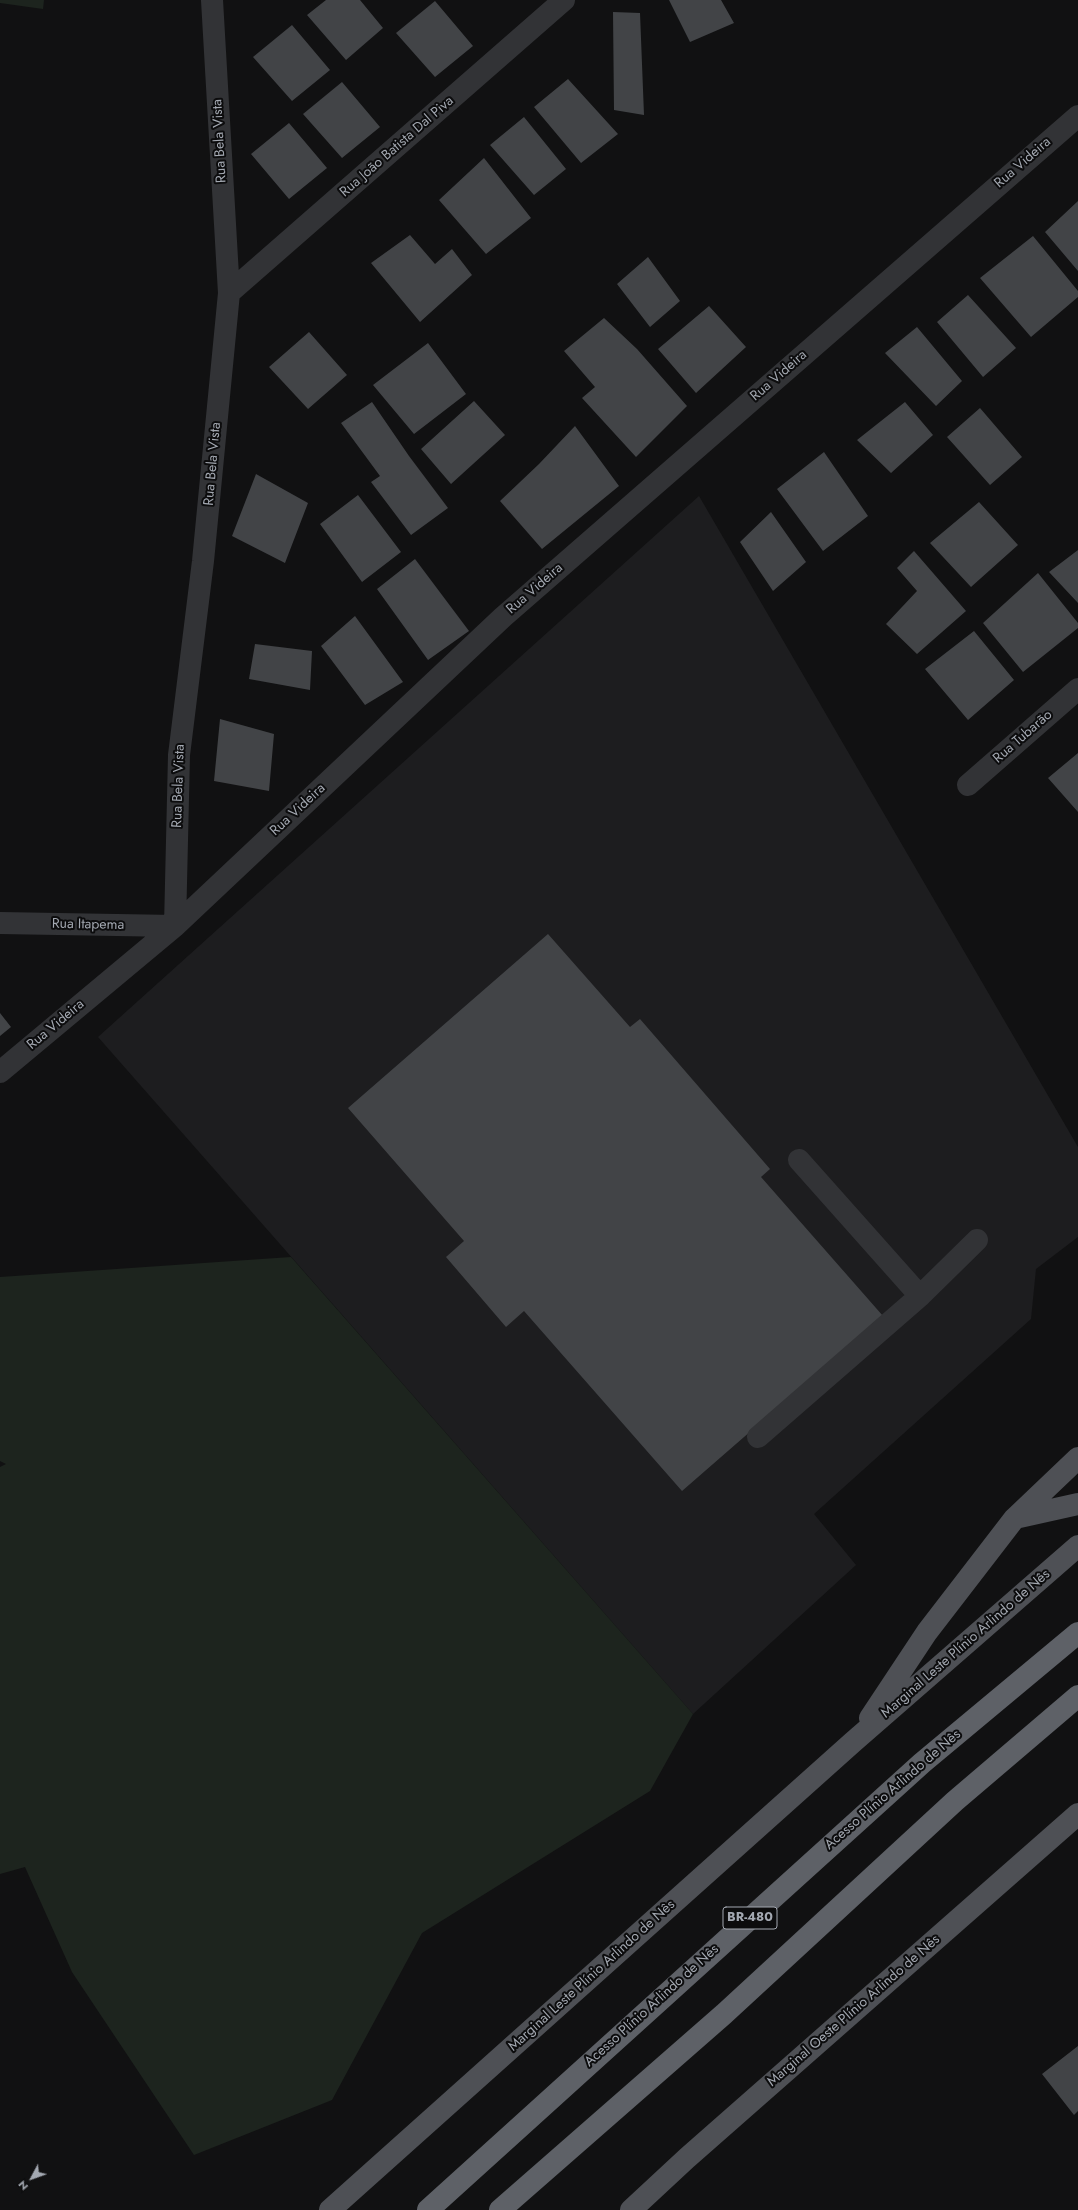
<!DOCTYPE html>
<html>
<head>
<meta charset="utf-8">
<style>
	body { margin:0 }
	#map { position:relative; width:1078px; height:2210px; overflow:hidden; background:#111112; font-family:Jost,sans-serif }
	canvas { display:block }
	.north { position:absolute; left:12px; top:2158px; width:40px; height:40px; -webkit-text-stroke:3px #0c0c0d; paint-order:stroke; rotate:229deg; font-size:11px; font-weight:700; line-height:16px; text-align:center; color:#a3a8b1 }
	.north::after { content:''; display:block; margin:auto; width:14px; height:18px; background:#a3a8b1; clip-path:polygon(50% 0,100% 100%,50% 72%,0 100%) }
</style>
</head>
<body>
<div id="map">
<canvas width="1078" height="2210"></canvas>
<div class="north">N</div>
</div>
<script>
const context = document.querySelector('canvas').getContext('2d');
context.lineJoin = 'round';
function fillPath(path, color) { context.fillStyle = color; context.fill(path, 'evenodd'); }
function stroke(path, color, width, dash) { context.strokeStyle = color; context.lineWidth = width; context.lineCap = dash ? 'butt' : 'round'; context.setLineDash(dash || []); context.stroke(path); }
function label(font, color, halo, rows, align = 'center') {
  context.font = font + ' Jost,sans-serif'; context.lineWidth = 4; context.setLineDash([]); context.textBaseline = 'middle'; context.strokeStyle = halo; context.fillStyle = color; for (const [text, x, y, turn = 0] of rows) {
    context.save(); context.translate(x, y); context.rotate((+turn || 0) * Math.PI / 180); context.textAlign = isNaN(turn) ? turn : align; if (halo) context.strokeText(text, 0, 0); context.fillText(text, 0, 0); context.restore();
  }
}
fillPath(new Path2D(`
	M 699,496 L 1078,1147 L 1078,1237 L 1036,1269 L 1031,1319 L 814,1514 L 856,1565 L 693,1714 L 98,1037 Z`), '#1d1d1f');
fillPath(new Path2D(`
	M 0,0 L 44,0 L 43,9 L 0,3 Z
	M 291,1257 L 693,1714 L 650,1791 L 422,1933 L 332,2100 L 194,2155 L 72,1972 L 25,1867 L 0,1874 L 0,1467 L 6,1464 L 0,1461 L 0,1277 Z`), '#1d241e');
fillPath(new Path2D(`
	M 326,0 L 360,0 L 383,28 L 346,60 L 307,15 Z
	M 669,0 L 721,0 L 734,23 L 690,42 Z
	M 435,1 L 473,46 L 435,77 L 396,33 Z
	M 613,12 L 640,13 L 644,115 L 614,110 Z
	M 292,25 L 330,70 L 292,101 L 253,57 Z
	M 568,79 L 618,134 L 581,163 L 534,107 Z
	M 342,82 L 380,127 L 342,158 L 303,114 Z
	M 524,117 L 566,169 L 534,195 L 490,145 Z
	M 289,123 L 327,168 L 289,199 L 251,154 Z
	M 484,158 L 531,218 L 486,254 L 439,200 Z
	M 1078,201 L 1078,271 L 1045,232 Z
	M 410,235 L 435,264 L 452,249 L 472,275 L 420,322 L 371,263 Z
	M 1033,236 L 1078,291 L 1078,297 L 1031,337 L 980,278 Z
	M 648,257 L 680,301 L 650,327 L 617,284 Z
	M 968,295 L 1016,348 L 983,377 L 937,322 Z
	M 709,306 L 746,347 L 696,393 L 658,349 Z
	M 604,318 L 637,349 L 687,406 L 636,457 L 582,398 L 595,387 L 564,351 Z
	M 917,327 L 962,381 L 936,406 L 885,353 Z
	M 309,332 L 347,375 L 308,409 L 269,367 Z
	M 428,343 L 466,394 L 414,434 L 373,385 Z
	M 474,401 L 505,435 L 451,484 L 421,449 Z
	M 372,402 L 409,456 L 448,508 L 411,535 L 371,482 L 380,476 L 341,423 Z
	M 905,402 L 933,435 L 891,473 L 857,440 Z
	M 980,408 L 1022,457 L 990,485 L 947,437 Z
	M 575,426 L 619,486 L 542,549 L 500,501 L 539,464 Z
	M 824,452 L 868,516 L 823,551 L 777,489 Z
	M 256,474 L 308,503 L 285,563 L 232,536 Z
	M 358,495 L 401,552 L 362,582 L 320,524 Z
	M 979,502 L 1018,545 L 971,587 L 930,543 Z
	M 771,512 L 806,562 L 773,591 L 740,542 Z
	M 1078,550 L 1078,603 L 1049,572 Z
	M 914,551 L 966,611 L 917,654 L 886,624 L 917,591 L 897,568 Z
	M 415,559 L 469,631 L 428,660 L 377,589 Z
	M 1038,573 L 1078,623 L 1078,628 L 1023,672 L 983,623 Z
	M 355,616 L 403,682 L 365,705 L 321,646 Z
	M 974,631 L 1014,680 L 968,720 L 925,669 Z
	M 255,644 L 312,651 L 310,690 L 249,679 Z
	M 220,719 L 274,734 L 269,791 L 214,781 Z
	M 1078,753 L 1078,812 L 1048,778 Z
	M 548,934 L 630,1027 L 640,1019 L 770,1169 L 761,1177 L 883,1316 L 682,1491 L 524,1311 L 506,1327 L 446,1257 L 464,1241 L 348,1108 Z
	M 0,1013 L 11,1027 L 0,1036 Z
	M 1078,2046 L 1078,2111 L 1074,2115 L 1042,2074 Z`), '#424447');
stroke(new Path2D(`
	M 229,293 L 564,0
	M 968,785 L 1078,689
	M 0,923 L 175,926 L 179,755 L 203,561 L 229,293 L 212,0
	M 0,1072 L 175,926 L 503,617 L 1078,116
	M 799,1160 L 920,1296
	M 758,1437 L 920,1296 L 977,1240`), '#323336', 22);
stroke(new Path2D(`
	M 1015,1518 L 1078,1504
	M 870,1718 L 927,1632 L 1014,1519 L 1078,1458
	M 330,2210 L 853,1742 L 1078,1546
	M 631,2210 L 687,2158 L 1078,1814`), '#4e5055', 22);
stroke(new Path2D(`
	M 428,2210 L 922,1763 L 1078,1633
	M 500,2210 L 724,2014 L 955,1801 L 1078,1696`), '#5e6167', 22);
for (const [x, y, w] of [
	[750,1918,54]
]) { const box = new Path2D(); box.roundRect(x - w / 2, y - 11, w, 22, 3); context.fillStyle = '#0c0c0d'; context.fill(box); stroke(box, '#a3a8b1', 1); }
label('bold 13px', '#a3a8b1', null, [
	["BR-480",750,1918]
]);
label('14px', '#a3a8b1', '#0c0c0d', [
	["Rua Bela Vista",220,141,-93],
	["Rua João Batista Dal Piva",397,147,-41],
	["Rua Videira",1023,163,-41],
	["Rua Videira",779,376,-41],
	["Rua Bela Vista",213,464,-85],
	["Rua Videira",535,589,-41],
	["Rua Tubarão",1023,737,-41],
	["Rua Bela Vista",179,786,-88],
	["Rua Videira",298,810,-43],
	["Rua Itapema",88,925,1],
	["Rua Videira",56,1025,-40],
	["Marginal Leste Plínio Arlindo de Nês",966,1644,-41],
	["Acesso Plínio Arlindo de Nês",893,1790,-41],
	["Marginal Leste Plínio Arlindo de Nês",592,1976,-42],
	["Acesso Plínio Arlindo de Nês",652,2006,-42],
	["Marginal Oeste Plínio Arlindo de Nês",854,2011,-41]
]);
</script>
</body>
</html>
